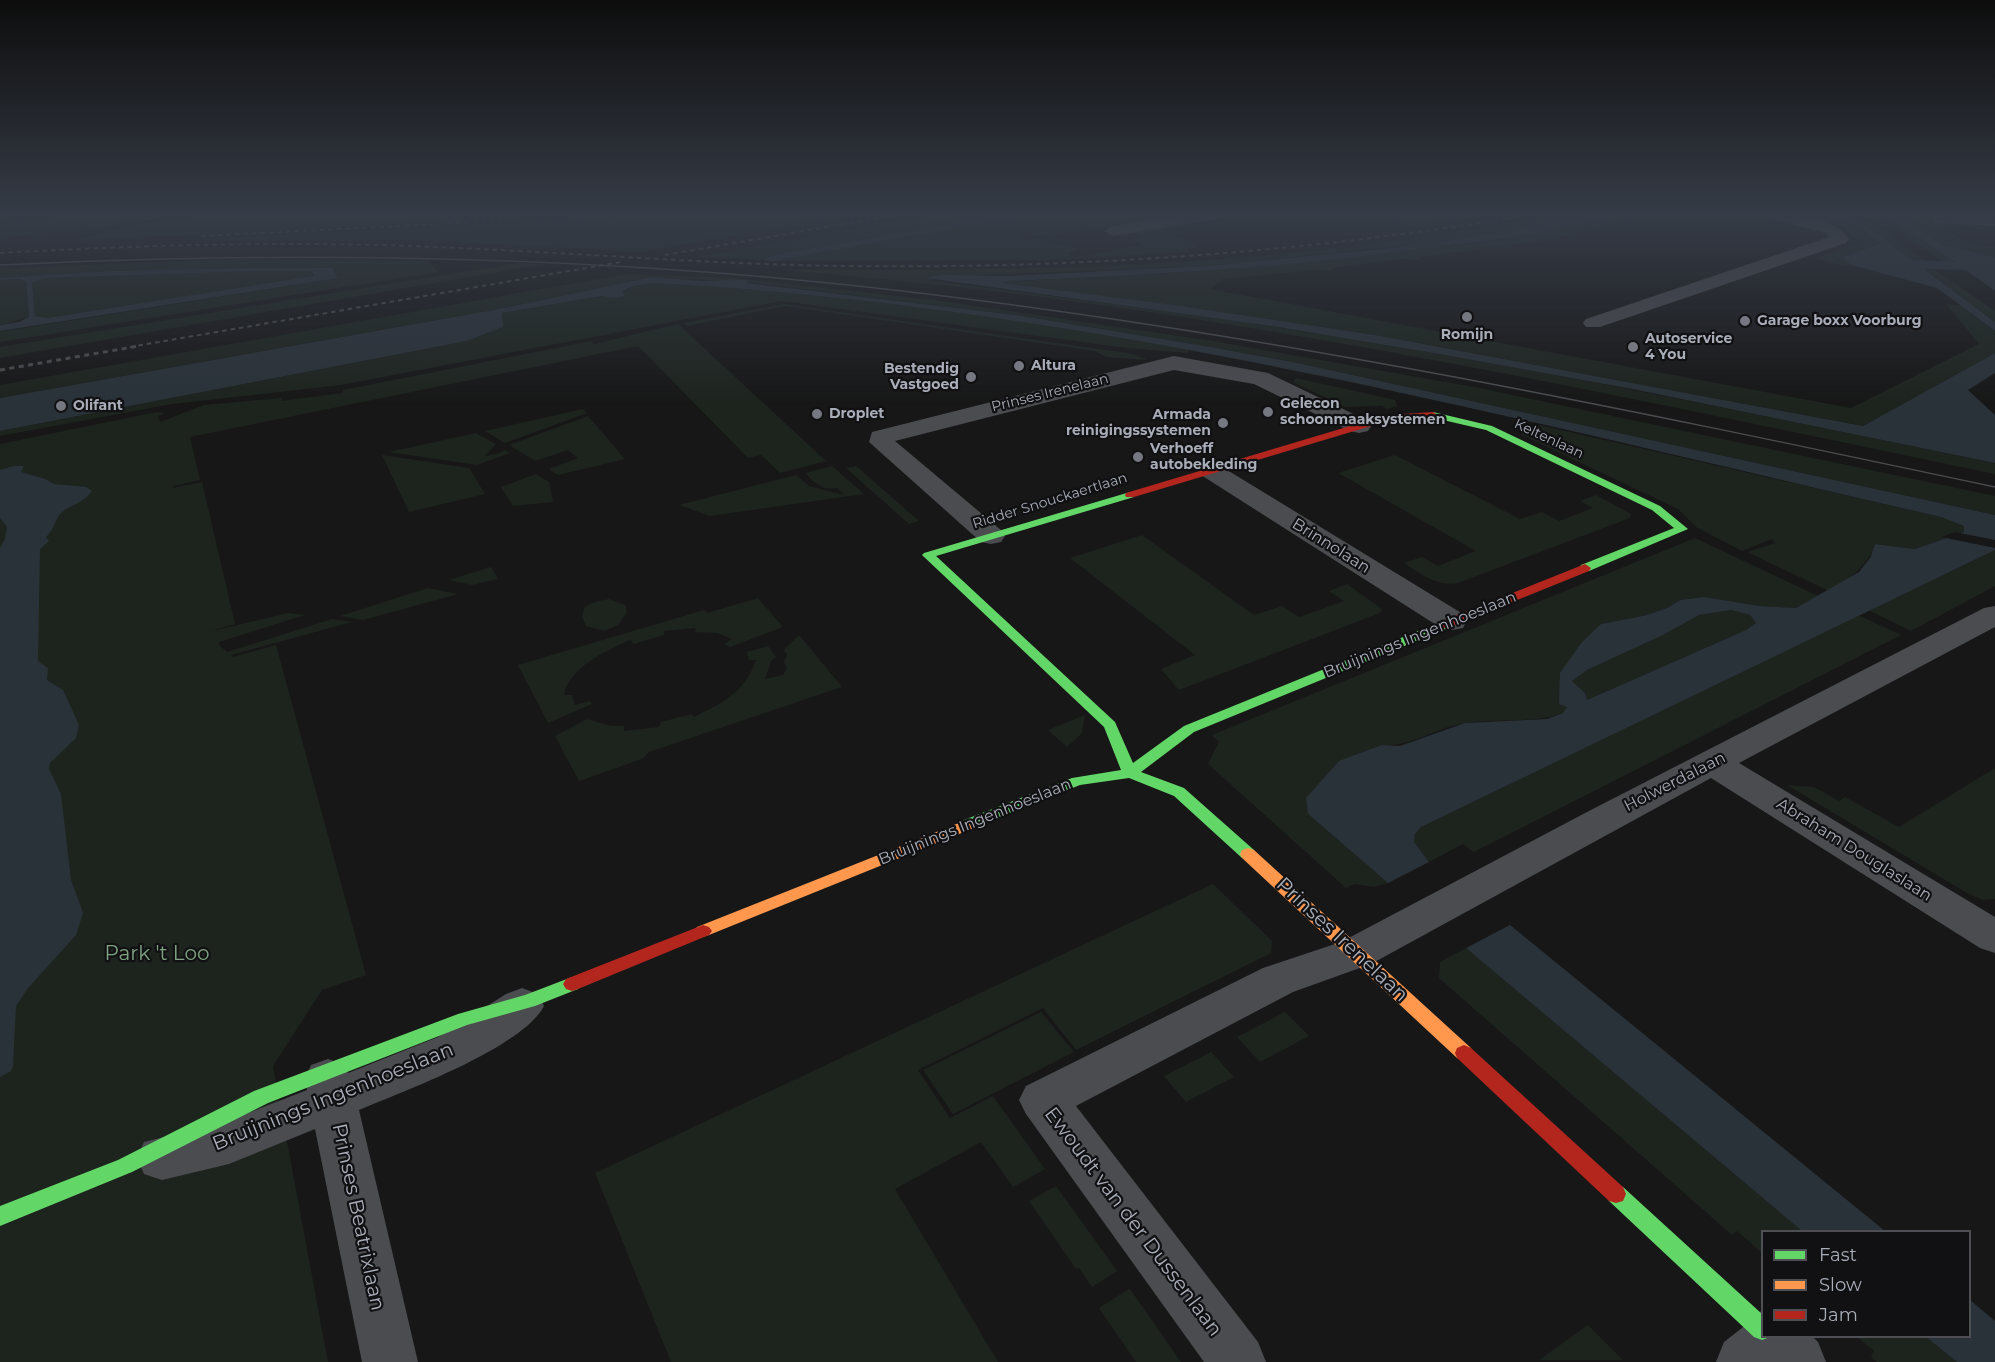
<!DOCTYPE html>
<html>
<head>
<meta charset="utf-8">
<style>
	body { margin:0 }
	#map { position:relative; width:1995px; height:1362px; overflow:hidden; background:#171717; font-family:Montserrat,sans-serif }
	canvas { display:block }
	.legend { position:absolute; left:1761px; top:1230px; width:210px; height:108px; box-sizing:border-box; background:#111113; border:2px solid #4d4f55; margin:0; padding:8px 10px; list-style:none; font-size:18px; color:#a8adb8 }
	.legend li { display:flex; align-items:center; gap:12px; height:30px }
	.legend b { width:30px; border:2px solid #4d4f55 }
</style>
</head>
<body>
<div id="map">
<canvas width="1995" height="1362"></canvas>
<ul class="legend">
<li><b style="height:8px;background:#63d668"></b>Fast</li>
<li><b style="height:8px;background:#ff974d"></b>Slow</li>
<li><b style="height:8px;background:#b3261e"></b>Jam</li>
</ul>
</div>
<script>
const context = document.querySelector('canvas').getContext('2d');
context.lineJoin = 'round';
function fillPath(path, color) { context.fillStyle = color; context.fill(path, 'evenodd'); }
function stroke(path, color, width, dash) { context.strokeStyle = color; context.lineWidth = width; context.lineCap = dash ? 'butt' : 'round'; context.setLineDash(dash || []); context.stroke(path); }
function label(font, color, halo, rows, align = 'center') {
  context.font = font + ' Montserrat,sans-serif'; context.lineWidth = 4.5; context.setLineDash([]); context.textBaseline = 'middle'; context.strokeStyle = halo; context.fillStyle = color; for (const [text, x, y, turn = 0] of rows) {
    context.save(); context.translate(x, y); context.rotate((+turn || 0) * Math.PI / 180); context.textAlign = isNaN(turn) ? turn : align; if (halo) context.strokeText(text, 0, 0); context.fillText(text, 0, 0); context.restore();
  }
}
fillPath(new Path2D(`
	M 71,214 L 189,214 L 98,228 L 0,238 L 0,223 Z
	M 211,214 L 596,214 L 69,241 L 138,224 Z
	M 656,214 L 856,214 L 642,252 L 405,240 L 186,240 Z
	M 940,214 L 1011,214 L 773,255 L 763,260 L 695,257 Z
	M 1032,214 L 1173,214 L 1173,219 L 1118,228 L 1108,227 L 1037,236 L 1030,231 L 1016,233 L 1026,240 L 1040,238 L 1051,245 C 1063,244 1069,244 1079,250 L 1068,253 L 1074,257 L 1141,245 L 1131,239 L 1143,237 L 1135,232 L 1189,224 L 1162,230 L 1198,247 L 1187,249 L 1190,252 L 1054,260 L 773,261 Z
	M 1371,214 L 1497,214 L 1409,227 Z
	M 1555,214 L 1595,214 L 1437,243 C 1463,255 1590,217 1626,214 C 1636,213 1648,214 1658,214 L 1540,241 L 1422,257 L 1419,260 L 1400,259 L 1333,268 L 1328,272 L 1316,270 L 1223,279 L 1210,289 L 1851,408 L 1979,344 L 1946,304 L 1960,305 L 1995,332 L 1995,353 L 1863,426 L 1375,335 L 1175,305 L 1002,284 L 1009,281 C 1143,275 1276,271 1409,245 L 1206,266 L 983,275 L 928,280 C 1065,298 1203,315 1339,337 C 1560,373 1779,419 1995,463 L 1995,474 C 1686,410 1377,342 1065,300 C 968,287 871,278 774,269 C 1035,273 1299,266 1555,214 Z
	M 1794,214 C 1834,214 1850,220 1882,243 L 1843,257 L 1851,265 L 1844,266 L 1815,258 L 1857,244 L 1858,240 L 1842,226 Z
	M 1830,214 C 1869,214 1895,239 1925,261 L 1912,260 L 1862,222 Z
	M 1859,214 L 1895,220 L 1956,262 L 1943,262 L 1889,224 Z
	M 1896,214 L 1935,217 L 1951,227 L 1944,228 L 1968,244 L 1995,247 L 1995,257 L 1943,245 Z
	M 237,259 L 429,261 L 438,272 L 0,342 L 0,332 L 338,278 L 332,268 L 111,271 L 0,278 L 0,268 Z
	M 519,263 L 544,264 L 0,358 L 0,347 Z
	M 1923,268 L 1934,269 L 1995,311 L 1995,322 Z
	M 262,271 L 311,271 L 314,277 L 47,318 L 35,317 L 32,281 L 45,278 Z
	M 626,274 L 735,278 L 935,300 L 1213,341 L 1474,387 L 1995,496 L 1995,515 L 1293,362 L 1205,346 L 1016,315 L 745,282 L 748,280 L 738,282 L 652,277 L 499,309 L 0,398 L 0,385 Z
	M 20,279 L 26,282 L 29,317 L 0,325 L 0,280 Z
	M 653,283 C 832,293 1015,314 1189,349 L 1187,353 L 1126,348 L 782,301 L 341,385 L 172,404 L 0,436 L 0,431 L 467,341 L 503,327 L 501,313 L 602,296 L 613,298 L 634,286 Z
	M 784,304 L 1134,354 L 1147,360 L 1106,357 L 1095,351 L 785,306 L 687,326 L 683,323 Z
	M 678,324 L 826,461 L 780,473 L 761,455 L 748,458 L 638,346 L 190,437 L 200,480 L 173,486 L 173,488 L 202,482 L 235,624 L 208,632 L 288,613 L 305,615 L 219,642 L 219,645 L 227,652 L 332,619 L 352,622 L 231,655 L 233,657 L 276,645 L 366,975 L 322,990 L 273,1066 L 328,1362 L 0,1362 L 0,444 L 157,412 L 166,413 L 158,416 L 160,422 L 204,405 L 282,398 L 281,401 L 343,393 L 343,390 L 591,341 L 594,344 Z
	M 1296,378 L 1391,399 L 1395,400 L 1397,406 L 1387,409 L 1382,406 L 1345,407 L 1293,382 Z
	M 583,409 L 587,413 L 505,443 L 485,431 Z
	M 588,416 L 625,459 L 558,475 L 549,469 L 578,458 L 568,450 L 535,461 L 509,445 Z
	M 1535,424 L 1941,517 L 1964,525 L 1965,532 L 1915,549 L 1875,544 C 1866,569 1850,577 1829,591 L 1747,552 L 1775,543 L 1772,539 L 1742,551 L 1696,527 L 1678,509 L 1520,434 Z
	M 476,433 L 496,444 L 485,456 L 497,454 L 505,450 L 510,453 L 477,465 L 389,452 Z
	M 382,455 L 469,468 L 485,494 L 409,512 Z
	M 1395,455 L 1520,519 L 1542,512 L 1559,521 L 1593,508 L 1580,501 L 1596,495 L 1631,514 L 1630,518 L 1458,583 C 1437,587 1421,574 1404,563 L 1422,557 L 1438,566 L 1476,551 L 1338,473 Z
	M 832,466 L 864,494 L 710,516 L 679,505 L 796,475 L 809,486 L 844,495 L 837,488 C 824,491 813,483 806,473 Z
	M 856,466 L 919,521 L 909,524 L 846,468 Z
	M 536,474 L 549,482 L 553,502 L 513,506 L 501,487 Z
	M 1142,535 L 1254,615 L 1282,606 L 1299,617 L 1344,601 L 1329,591 L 1347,584 L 1382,609 L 1380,613 L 1179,690 L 1161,669 L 1195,655 L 1070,558 Z
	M 1695,538 L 1818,596 L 1796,608 L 1760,606 L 1704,597 L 1680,600 L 1667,608 L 1647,615 L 1601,624 L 1560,673 L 1567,707 L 1563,713 C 1532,724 1499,718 1466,723 C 1436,727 1413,747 1382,745 L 1308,814 L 1388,883 L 1374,887 L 1354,884 L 1346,888 L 1208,764 L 1219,742 L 1212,735 Z
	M 1995,550 L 1995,586 L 1911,631 L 1868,610 Z
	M 491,567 L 498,579 L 472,585 L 449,580 Z
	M 428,588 L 458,594 L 363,620 L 340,616 Z
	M 758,598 L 783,627 L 730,647 L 724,644 L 732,639 L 717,633 L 695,632 L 696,628 L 664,631 L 664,635 L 634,644 L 630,640 C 606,651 569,667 564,695 L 572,695 L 575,705 L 590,701 L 592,704 L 548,723 L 518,665 L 704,610 L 707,613 Z
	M 609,599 L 625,605 L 627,612 L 618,625 L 604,631 L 586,626 L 582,617 L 584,608 L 594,602 Z
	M 1731,610 L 1750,615 L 1756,623 L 1746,630 L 1587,700 L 1572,681 L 1587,670 L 1663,635 L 1699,615 Z
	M 1858,615 L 1901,635 L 1474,852 L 1463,844 L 1429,862 L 1414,842 L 1415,834 L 1421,827 Z
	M 799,635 L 842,687 L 649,752 L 642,759 L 579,781 L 555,736 L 587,719 L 611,726 L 624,726 L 624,731 L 659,727 L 661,722 L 692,714 L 694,717 C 723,703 745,692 756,660 L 749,660 L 747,652 L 768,646 L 776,657 L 771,661 L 765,679 L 783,675 L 787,668 L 784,662 L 787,655 L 784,650 Z
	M 1085,715 L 1082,733 L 1067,747 L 1048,730 Z
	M 1995,768 L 1995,899 L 1983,900 L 1967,893 L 1787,785 L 1814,787 L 1839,801 L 1845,797 L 1899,827 Z
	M 1213,884 L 1272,941 L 1271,953 L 1076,1050 L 1043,1008 L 918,1070 L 950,1118 L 993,1096 L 1045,1169 L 1013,1187 L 981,1142 L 895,1189 L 998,1362 L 671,1362 L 595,1173 Z
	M 1466,948 L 1802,1231 L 1762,1232 L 1762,1253 L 1737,1231 L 1732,1235 L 1439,978 L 1440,962 Z
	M 1041,1012 L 1074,1052 L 953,1114 L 923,1070 Z
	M 1285,1012 L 1309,1036 L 1260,1062 L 1237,1037 Z
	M 1211,1052 L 1234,1077 L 1186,1102 L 1164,1076 Z
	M 1056,1186 L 1117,1271 L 1092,1287 L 1079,1268 L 1076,1269 L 1029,1201 Z
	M 1129,1289 L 1130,1289 L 1181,1362 L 1136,1362 L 1099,1308 Z
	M 1588,1325 L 1623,1360 L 1539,1360 Z
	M 1857,1337 L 1926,1337 L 1957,1362 L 1877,1362 L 1871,1357 L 1874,1351 Z`), '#1d241e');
fillPath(new Path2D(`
	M 1011,214 L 1032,214 L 773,261 L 763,260 L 773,255 Z
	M 1595,214 L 1625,214 C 1597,221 1456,252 1437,243 Z
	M 1818,214 L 1830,214 L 1862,222 L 1912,260 L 1955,262 L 1895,221 L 1871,214 L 1896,214 L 1943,245 L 1995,257 L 1995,291 L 1966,270 L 1924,269 L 1995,322 L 1995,347 L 1995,331 L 1937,288 L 1851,265 L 1843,257 L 1881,243 L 1855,224 Z
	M 1413,246 L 1418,249 C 1282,268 1146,275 1009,281 L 1002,283 L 1175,305 L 1375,335 L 1863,426 L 1995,353 L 1995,373 L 1968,390 L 1995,415 L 1995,463 L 1632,389 L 1439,354 L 1278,327 L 926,278 L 940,275 L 1009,276 L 1206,266 Z
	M 267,268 L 332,268 L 338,278 L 0,331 L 0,325 L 19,322 L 29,317 L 26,282 L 20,279 L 0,280 L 0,278 L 111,271 ZM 262,271 L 311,271 L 314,276 L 47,318 L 35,316 L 32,282 L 45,278 Z
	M 652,277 L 702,281 L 749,280 L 746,283 L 1016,315 L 1205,346 L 1293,362 L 1995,515 L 1995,550 L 1421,827 L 1415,834 L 1414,842 L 1429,862 L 1388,883 L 1308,814 L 1306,798 L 1339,761 L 1382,745 L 1400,746 L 1465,723 L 1547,719 L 1563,713 L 1567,707 L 1559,704 L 1560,673 L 1582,642 L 1601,624 L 1647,615 L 1667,608 L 1680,600 L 1704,597 L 1760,606 L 1796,608 L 1859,572 L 1870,558 L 1875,544 L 1915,549 L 1964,532 L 1964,526 L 1941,517 C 1514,419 1091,306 653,283 L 634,286 L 623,291 L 624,296 L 613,298 L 602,296 L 502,313 L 503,327 L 467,341 L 0,431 L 0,398 L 499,309 ZM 1731,610 L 1750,615 L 1756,623 L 1746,630 L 1587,700 L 1585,693 L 1572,681 L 1587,670 L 1663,635 L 1699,615 Z
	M 14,466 L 24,466 L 21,472 L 45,479 L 54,484 L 86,487 L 92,491 C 84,503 71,504 61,513 C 55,519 54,530 46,537 L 49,541 L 40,549 L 38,661 L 48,668 L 47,680 L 63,690 L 79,725 L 76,738 L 50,763 L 49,769 L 61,794 L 71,880 L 83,913 L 76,935 L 28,988 L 16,1006 L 13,1066 L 11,1071 L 0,1077 L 0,548 L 5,539 L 7,527 L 0,518 L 0,470 Z
	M 1510,925 L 1885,1231 L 1802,1231 L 1466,948 Z
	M 1970,1300 L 1995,1321 L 1995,1362 L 1957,1362 L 1926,1337 L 1970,1336 Z`), '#2a3239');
fillPath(new Path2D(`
	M 1955,532 L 1995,540 L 1995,548 L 1941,537 Z`), '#171717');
fillPath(new Path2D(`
	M 1438,214 L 1446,214 L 1447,215 L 1444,217 Z`), '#2a3239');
fillPath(new Path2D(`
	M 1187,214 L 1225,214 L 1217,219 L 1113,236 L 1104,231 L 1113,226 Z
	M 1766,214 C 1794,214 1832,215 1849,239 L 1846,243 L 1600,327 L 1586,327 L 1583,323 L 1586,319 L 1829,237 L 1826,233 L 1768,218 Z
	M 1941,214 L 1995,216 L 1995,226 L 1935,223 L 1933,219 L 1935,215 Z
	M 1174,356 L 1268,373 L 1368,421 L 1371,426 L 1368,431 L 1359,433 L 1350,431 L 1254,384 L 1174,370 L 895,441 L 1001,530 L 1005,536 L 1001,542 L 991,544 L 981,542 L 869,442 L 872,432 Z
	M 1210,462 L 1219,465 L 1463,614 L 1467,621 L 1463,628 L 1452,630 L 1441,628 L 1201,475 L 1197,470 L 1201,465 Z
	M 1995,606 L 1995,627 L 1739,763 L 1995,917 L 1995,953 L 1980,948 L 1711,778 L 1371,964 L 1293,992 L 1076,1106 L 1258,1342 L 1266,1362 L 1204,1362 L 1026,1114 L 1019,1100 L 1026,1086 L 1263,968 L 1341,942 L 1587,812 L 1984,608 Z
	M 522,988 L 538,994 L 544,1006 C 522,1048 404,1091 359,1110 L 418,1362 L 362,1362 L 315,1129 L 229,1164 L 162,1180 L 144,1174 L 137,1158 L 144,1142 L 225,1122 L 307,1090 L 305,1079 L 311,1065 L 328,1059 L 345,1065 L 348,1073 L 438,1037 L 506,994 Z
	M 1762,1311 L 1762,1336 L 1812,1336 L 1818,1342 L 1826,1362 L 1716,1362 L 1724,1342 L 1747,1324 L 1750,1316 Z`), '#4b4c50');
fillPath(new Path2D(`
	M 1433,412 L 1492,426 L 1660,506 L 1688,529 L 1589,571 L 1581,571 L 1579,568 L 1581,565 L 1674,528 L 1652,510 L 1486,430 L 1430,417 L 1428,415 Z
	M 1130,492 L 1134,493 L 1134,497 L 936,556 L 1115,722 L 1133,763 L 1184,726 L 1440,622 L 1448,622 L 1450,625 L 1448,628 L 1194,732 L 1141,772 L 1184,788 L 1254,850 L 1256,854 L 1254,858 L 1242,858 L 1174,796 L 1129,778 L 1080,785 L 969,829 L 964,828 L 961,824 L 964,820 L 1072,778 L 1121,770 L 1104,727 L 922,555 L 924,553 Z
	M 572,977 L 578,979 L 581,984 L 578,989 L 535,1006 L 467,1025 L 268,1103 L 132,1172 L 0,1226 L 0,1206 L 118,1160 L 254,1091 L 458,1014 L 525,995 Z
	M 1616,1185 L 1623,1187 L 1762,1314 L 1762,1336 L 1770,1337 L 1762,1340 L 1754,1337 L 1609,1201 L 1606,1194 L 1609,1187 Z`), '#63d668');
fillPath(new Path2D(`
	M 969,819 L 974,820 L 977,824 L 974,828 L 709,935 L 703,937 L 697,935 L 694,931 L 697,927 Z
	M 1248,848 L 1254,850 L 1471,1048 L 1473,1053 L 1471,1058 L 1464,1061 L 1457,1058 L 1242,858 L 1240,854 L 1242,850 Z`), '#ff974d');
fillPath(new Path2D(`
	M 1433,412 L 1438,415 L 1436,417 L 1391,420 L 1134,497 L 1126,497 L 1125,495 L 1126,493 L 1387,415 Z
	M 1585,564 L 1591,568 L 1589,571 L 1448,628 L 1440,628 L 1438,625 L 1440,622 Z
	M 703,925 L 709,927 L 712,931 L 709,935 L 578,989 L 572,991 L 566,989 L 563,984 L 566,979 Z
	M 1464,1045 L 1471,1048 L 1623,1187 L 1626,1194 L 1623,1201 L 1616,1203 L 1609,1201 L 1457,1058 L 1455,1053 L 1457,1048 Z`), '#b3261e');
stroke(new Path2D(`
	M 0,265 C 280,251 560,255 839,284 C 1229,325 1612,406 1995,487`), '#4b4c4f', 1.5);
stroke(new Path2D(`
	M 201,236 L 635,214
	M 0,253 C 126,246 252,242 379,245 C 533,249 687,264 842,266 C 1075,269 1306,253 1535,214
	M 665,255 L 902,214
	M 130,347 L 621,262`), '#4b4c4f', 2, [4.5, 4]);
stroke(new Path2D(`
	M 0,370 L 139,346`), '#4b4c4f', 3, [5, 4.5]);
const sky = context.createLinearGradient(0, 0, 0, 405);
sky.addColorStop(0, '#0d0d0d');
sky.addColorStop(0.53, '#363c47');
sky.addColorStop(1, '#363c4700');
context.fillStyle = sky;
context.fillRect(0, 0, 1995, 405);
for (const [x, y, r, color] of [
	[1467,317,6,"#757880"],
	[1745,321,6,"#757880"],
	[1633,347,6,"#757880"],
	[1019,366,6,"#757880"],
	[971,377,6,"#757880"],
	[61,406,6,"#757880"],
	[1268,412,6,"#757880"],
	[817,414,6,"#757880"],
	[1223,423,6,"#757880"],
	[1138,457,6,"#757880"]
]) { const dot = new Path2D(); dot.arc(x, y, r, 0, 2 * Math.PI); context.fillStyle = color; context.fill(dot); stroke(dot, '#111113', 2); }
label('bold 14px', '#a8adb8', '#111113', [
	["Garage boxx Voorburg",1757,321],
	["Romijn",1467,335,"center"],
	["Autoservice",1645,339],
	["4 You",1645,355],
	["Altura",1031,366],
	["Bestendig",959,369,"right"],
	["Vastgoed",959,385,"right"],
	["Gelecon",1280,404],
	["schoonmaaksystemen",1280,420],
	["Olifant",73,406],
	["Droplet",829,414],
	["Armada",1211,415,"right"],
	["reinigingssystemen",1211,431,"right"],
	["Verhoeff",1150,449],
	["autobekleding",1150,465]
], 'left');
label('14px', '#a8adb8', '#111113', [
	["Prinses Irenelaan",1050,393,-14],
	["Keltenlaan",1549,439,25],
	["Ridder Snouckaertlaan",1050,501,-17]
]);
label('16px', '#a8adb8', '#111113', [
	["Brinnolaan",1331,546,32],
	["Bruijnings Ingenhoeslaan",1420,635,-22],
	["Holwerdalaan",1675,782,-27],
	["Bruijnings Ingenhoeslaan",975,822,-22],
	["Abraham Douglaslaan",1854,850,32]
]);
label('20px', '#a8adb8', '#111113', [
	["Prinses Irenelaan",1342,940,43],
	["Bruijnings Ingenhoeslaan",333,1097,-22],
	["Prinses Beatrixlaan",358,1217,78],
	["Ewoudt van der Dussenlaan",1133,1222,53]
]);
label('20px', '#7fa381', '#111113', [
	["Park 't Loo",157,954]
]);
</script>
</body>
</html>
